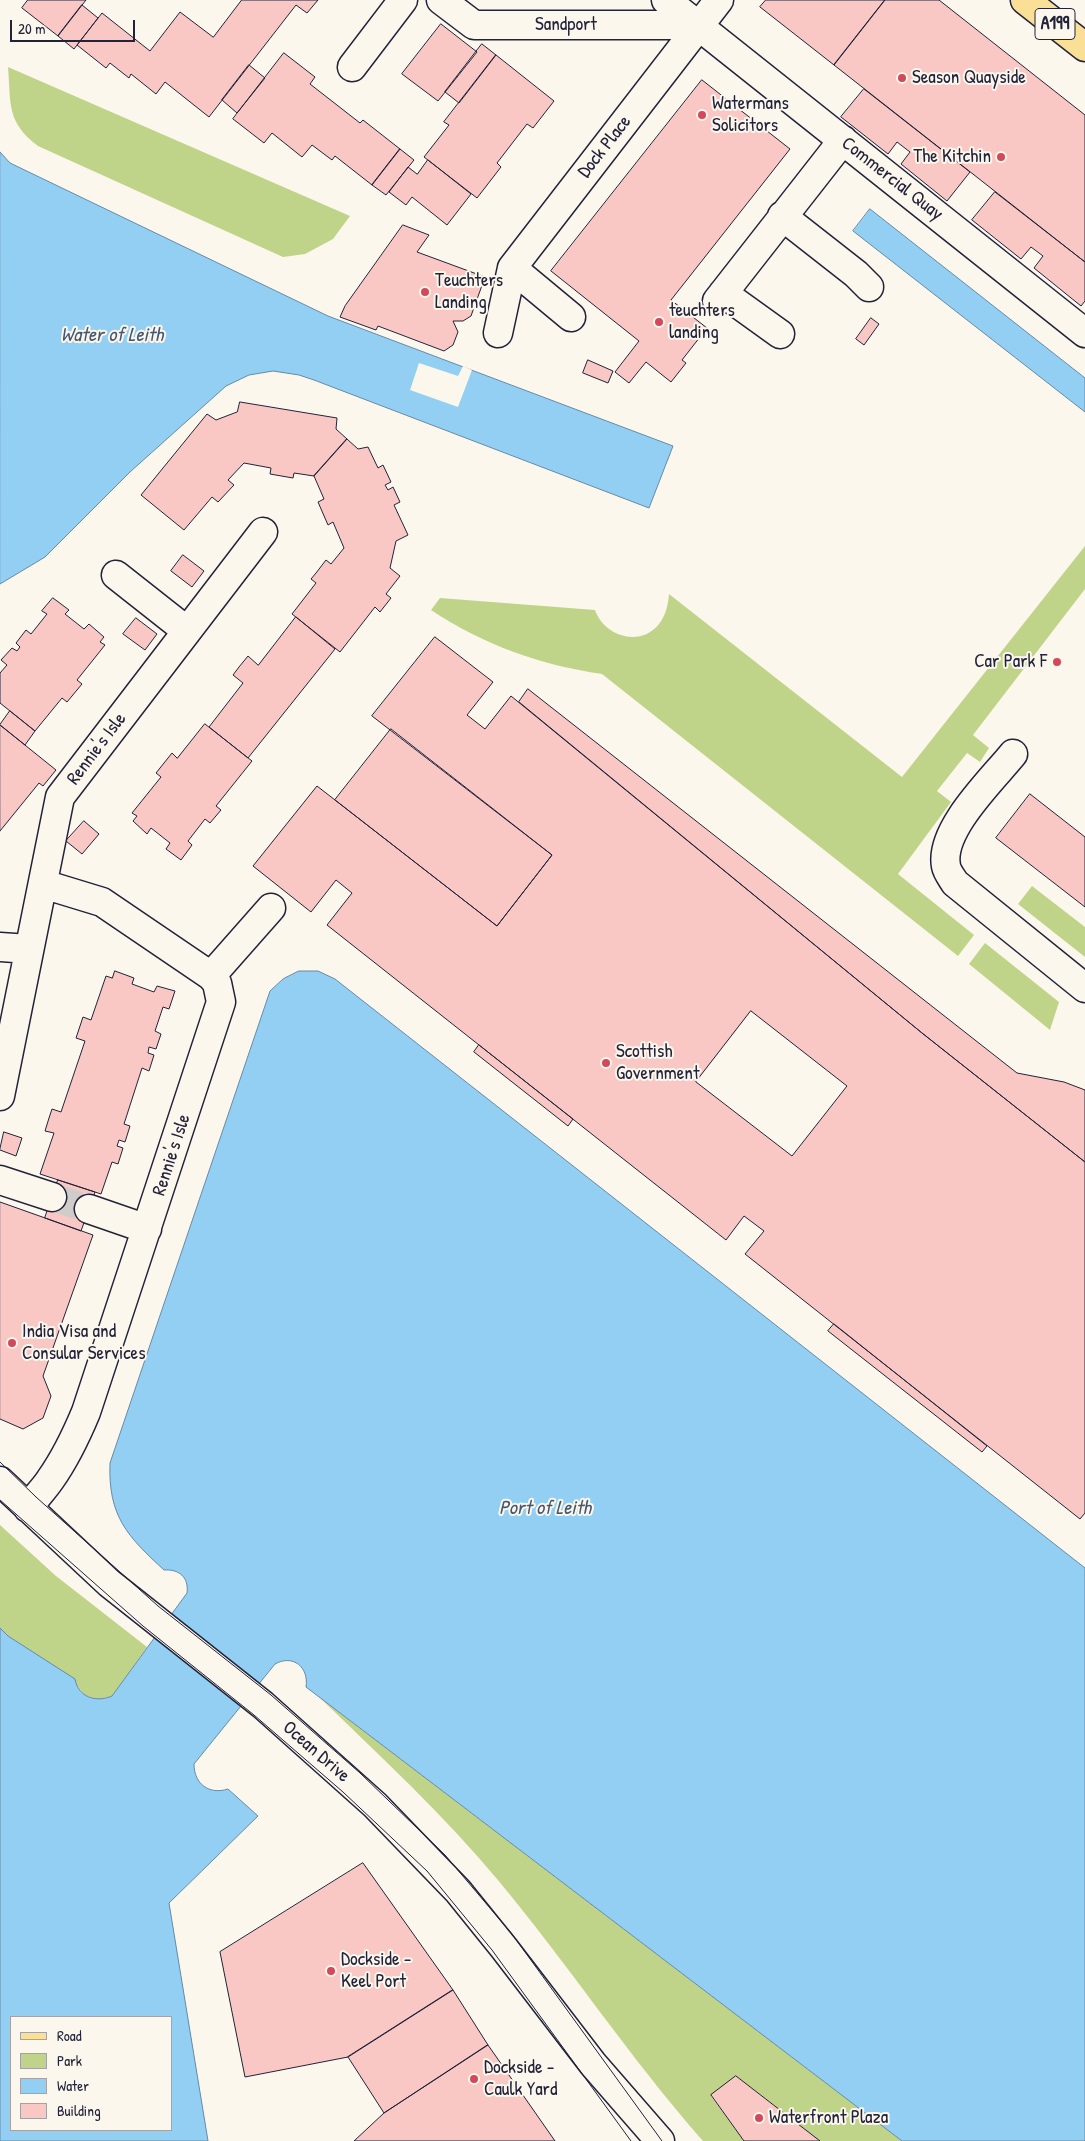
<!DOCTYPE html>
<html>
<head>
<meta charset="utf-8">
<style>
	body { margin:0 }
	#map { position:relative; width:1085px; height:2141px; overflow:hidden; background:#fbf7ec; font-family:"Patrick Hand",sans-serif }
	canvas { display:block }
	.legend { position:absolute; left:10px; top:2016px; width:162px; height:115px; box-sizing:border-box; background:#fbf7ec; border:1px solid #a4a2a5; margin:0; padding:6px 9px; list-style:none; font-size:15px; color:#22223b }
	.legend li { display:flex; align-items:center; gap:10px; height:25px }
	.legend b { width:25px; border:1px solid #a4a2a5 }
	.scale { position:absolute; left:10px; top:20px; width:125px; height:22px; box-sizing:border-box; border:2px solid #22223b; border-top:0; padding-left:6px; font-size:15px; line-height:18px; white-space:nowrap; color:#22223b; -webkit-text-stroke:4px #fbf7ec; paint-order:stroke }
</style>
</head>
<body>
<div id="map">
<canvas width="1085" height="2141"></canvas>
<ul class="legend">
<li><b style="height:6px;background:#fadf96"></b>Road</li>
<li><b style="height:14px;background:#c0d489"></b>Park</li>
<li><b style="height:14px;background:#92cff3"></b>Water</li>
<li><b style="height:14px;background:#f9c8c5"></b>Building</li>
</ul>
<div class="scale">20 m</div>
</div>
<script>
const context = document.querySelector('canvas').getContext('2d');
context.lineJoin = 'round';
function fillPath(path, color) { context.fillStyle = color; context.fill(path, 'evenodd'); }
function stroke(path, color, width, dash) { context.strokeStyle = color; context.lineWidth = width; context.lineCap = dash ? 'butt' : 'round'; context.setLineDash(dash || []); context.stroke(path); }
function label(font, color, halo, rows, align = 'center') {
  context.font = font + ' "Patrick Hand",sans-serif'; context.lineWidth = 4; context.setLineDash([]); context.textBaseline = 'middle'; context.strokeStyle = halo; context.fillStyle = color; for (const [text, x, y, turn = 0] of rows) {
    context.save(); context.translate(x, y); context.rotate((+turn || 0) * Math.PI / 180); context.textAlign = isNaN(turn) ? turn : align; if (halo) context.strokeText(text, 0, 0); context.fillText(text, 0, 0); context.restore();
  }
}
fillPath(new Path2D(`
	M 8,67 L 350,216 L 333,239 L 305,254 L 283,257 L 38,146 C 6,122 11,103 8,67 Z
	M 1085,546 L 1085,589 L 973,735 L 989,748 L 980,762 L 967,753 L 937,791 L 951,802 L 898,874 L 974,935 L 958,956 L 602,674 C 540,665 484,645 431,610 L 440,598 L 595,610 C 604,636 640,648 659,624 C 666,615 668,605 669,594 L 902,777 Z
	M 1032,886 L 1085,927 L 1085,957 L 1018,904 Z
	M 985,943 L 1059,1002 L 1050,1030 L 969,964 Z
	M 0,1525 L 56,1576 L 147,1647 L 112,1696 L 98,1700 L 84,1695 L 76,1684 L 8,1636 L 0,1628 Z
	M 319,1697 L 902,2141 L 820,2141 L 736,2076 L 711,2096 L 744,2141 L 703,2141 C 629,2057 568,1964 497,1879 C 443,1814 380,1756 319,1697 Z`), '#c0d489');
const water = new Path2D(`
	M 0,152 L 10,163 L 328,316 L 673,446 L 649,508 L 314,380 L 299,375 L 273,371 L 249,375 L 226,386 L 130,472 L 45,557 L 0,584 Z
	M 870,209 L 1085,378 L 1085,412 L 853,231 Z
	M 299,971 L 318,971 L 335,979 L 1085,1568 L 1085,2141 L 902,2141 L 306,1687 C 309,1667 293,1654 275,1664 L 194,1764 C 194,1784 209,1795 228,1789 L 258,1816 L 169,1903 L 208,2141 L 0,2141 L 0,1628 L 8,1636 L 75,1679 C 78,1697 96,1703 112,1696 L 187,1593 C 189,1577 179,1569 164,1570 C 127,1536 108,1516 110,1463 L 270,991 L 283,979 ZM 11,2017 L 171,2017 L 171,2130 L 11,2130 Z`);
fillPath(water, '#92cff3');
stroke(water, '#658aa9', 1);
fillPath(new Path2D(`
	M 419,363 L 458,376 L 463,366 L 472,370 L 458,407 L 410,390 Z`), '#fbf7ec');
const building = new Path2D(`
	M 28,0 L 86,0 L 58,36 L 22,8 Z
	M 242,0 L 318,0 L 307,13 L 296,5 L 209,117 L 165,82 L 156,94 L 131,74 L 129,78 L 110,63 L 106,68 L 77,45 L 102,13 L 150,51 L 180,12 L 213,37 Z
	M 766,0 L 885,0 L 834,65 L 760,7 Z
	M 885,0 L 939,0 L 1085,115 L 1085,262 L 834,65 Z
	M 82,5 L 98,18 L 74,49 L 58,36 Z
	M 441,24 L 477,52 L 438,101 L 402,74 Z
	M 482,44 L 496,55 L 459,103 L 445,92 Z
	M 284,53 L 315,77 L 310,84 L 360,123 L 363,120 L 400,149 L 372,185 L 335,156 L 332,160 L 312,145 L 302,157 L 272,133 L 264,143 L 233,119 Z
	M 496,55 L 554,101 L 533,128 L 527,124 L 497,163 L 501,167 L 477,198 L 424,157 L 449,125 L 444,122 Z
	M 249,65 L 265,78 L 237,113 L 222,100 Z
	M 702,80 L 790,149 L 671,300 L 707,328 L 682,360 L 686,363 L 671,382 L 646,362 L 629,383 L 615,372 L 639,341 L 551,271 Z
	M 864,89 L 970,172 L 947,201 L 901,164 L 910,152 L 897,142 L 888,154 L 841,117 Z
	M 400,149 L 414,160 L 386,195 L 372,185 Z
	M 428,160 L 471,194 L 447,225 L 412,197 L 406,205 L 389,192 L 408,167 L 417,174 Z
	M 995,192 L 1085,262 L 1085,301 L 1081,306 L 1034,268 L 1043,256 L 1031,247 L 1021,259 L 972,220 Z
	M 403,225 L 429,235 L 417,252 L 485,277 L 471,316 L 463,321 L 453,321 L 458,332 L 453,345 L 444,351 L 378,326 L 376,330 L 340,317 L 345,306 Z
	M 871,318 L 879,324 L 864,345 L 856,339 Z
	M 588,360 L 613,371 L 608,383 L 583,373 Z
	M 240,402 L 337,418 L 336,429 L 347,439 L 314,476 L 294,473 L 293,478 L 270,474 L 271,468 L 244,463 L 228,480 L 234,485 L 218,502 L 212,497 L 184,530 L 141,495 L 207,414 L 216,420 L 237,412 Z
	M 347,439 L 358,449 L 368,447 L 378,468 L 383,465 L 391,482 L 385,485 L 388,490 L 393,487 L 400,502 L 394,505 L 408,535 L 396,541 L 390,568 L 400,576 L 386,594 L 391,598 L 380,612 L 375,607 L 340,652 L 292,614 L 316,583 L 311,579 L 316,573 L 326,560 L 331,564 L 344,548 L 333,522 L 328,525 L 318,502 L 324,499 L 314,476 Z
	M 183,555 L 204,571 L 192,587 L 171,571 Z
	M 53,598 L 69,610 L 65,614 L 84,629 L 89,624 L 104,637 L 100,642 L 105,645 L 77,680 L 82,684 L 67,702 L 62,698 L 35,731 L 0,703 L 0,673 L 7,665 L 1,660 L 12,648 L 17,651 L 20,647 L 16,643 L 26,630 L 31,634 L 47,614 L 42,611 Z
	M 296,617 L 335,649 L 248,758 L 209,727 L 243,683 L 233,675 L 239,667 L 248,656 L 258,665 Z
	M 136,618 L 157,634 L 145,650 L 123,634 Z
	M 435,637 L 493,682 L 467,715 L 485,729 L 511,696 L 922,1033 L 1085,1162 L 1085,1513 L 1080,1519 L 745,1254 L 764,1231 L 744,1216 L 726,1240 L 327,925 L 352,893 L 336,880 L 311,912 L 253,866 L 317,786 L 497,926 L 552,855 L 372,716 ZM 751,1011 L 847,1086 L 792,1156 L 696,1082 Z
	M 528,689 L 1017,1073 L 1064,1082 L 1085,1090 L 1085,1162 L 922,1033 L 519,702 Z
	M 10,711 L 35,731 L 25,745 L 0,725 Z
	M 205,724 L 252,761 L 216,806 L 221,810 L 210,823 L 205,819 L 188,841 L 192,845 L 181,860 L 166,849 L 170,843 L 151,828 L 147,834 L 133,821 L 137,816 L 132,813 L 161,777 L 156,773 L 172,753 L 177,758 Z
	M 0,725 L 56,770 L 43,786 L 39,783 L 0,831 Z
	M 391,729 L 552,855 L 497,926 L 335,800 Z
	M 1030,794 L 1085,837 L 1085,907 L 996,838 Z
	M 84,821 L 99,834 L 82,854 L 66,841 Z
	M 115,971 L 134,978 L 132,984 L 154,992 L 157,986 L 175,991 L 169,1009 L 163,1007 L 155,1031 L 161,1034 L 156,1049 L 149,1047 L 148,1053 L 154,1055 L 149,1071 L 142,1068 L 124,1124 L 130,1126 L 125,1142 L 119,1140 L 117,1146 L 123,1148 L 118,1164 L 112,1162 L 101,1194 L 40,1174 L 54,1133 L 45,1131 L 49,1118 L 52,1109 L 61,1112 L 85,1041 L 76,1038 L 83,1017 L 91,1020 L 106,976 L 112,978 Z
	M 479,1045 L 573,1119 L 568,1126 L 474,1052 Z
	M 4,1132 L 22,1138 L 16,1156 L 0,1150 Z
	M 58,1180 L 95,1192 L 81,1231 L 45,1218 Z
	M 0,1202 L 93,1235 L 43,1376 L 51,1396 L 43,1418 L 23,1429 L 0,1419 Z
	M 834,1324 L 987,1446 L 982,1452 L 828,1331 Z
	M 363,1863 L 453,1990 L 348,2057 L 245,2077 L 220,1952 Z
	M 453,1990 L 488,2045 L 384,2113 L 348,2057 Z
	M 488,2045 L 555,2141 L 354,2141 L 384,2113 Z
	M 736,2076 L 820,2141 L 744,2141 L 711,2095 Z`);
fillPath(building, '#f9c8c5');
stroke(building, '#22223b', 1);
stroke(new Path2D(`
	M 52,1197 L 89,1209`), '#d0ccc9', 28, [28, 14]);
const minor = new Path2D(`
	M 441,0 L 474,25 L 699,25
	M 666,0 L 1085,333
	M 352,67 L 403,0
	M 782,216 L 856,274 L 869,287
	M 512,268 L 571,317
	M 723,293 L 780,334
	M 717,301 L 843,140
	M 498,333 L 512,268 L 719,0
	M 116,575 L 187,631
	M 1013,754 C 992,780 939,830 946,866 C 947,872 952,878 955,883 L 1085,988
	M 0,947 L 29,949
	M 211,976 L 271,908
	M 0,1096 L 60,797 L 263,532
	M 0,1180 L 52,1197
	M 89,1209 L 147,1229
	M 0,1481 L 109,1583 L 263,1705 L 375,1805 L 458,1891 L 504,1948 L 593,2064 L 660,2141
	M 28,1508 C 35,1498 44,1489 50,1480 C 65,1459 76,1436 86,1412 L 221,1002 L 217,983 L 211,976 L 102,902 L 43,884`);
const major = new Path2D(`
	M 1025,0 L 1085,47`);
stroke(minor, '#22223b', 31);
stroke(major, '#22223b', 31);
stroke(minor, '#fbf7ec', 28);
stroke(major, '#fadf96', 28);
stroke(new Path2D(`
	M 0,1462 L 36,1497 L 158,1606 L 271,1695 L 360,1773 L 445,1855 L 512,1934 L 662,2141
	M 0,1500 L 143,1626 L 254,1715 L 343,1792 L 427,1871 L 492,1950 L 631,2141`), '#22223b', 1);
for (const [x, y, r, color] of [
	[902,78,5,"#d1495b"],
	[702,115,5,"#d1495b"],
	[1001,157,5,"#d1495b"],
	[425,292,5,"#d1495b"],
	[659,322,5,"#d1495b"],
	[1057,662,5,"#d1495b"],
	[606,1063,5,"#d1495b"],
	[12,1343,5,"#d1495b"],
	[331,1971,5,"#d1495b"],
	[474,2079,5,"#d1495b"],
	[759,2118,5,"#d1495b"]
]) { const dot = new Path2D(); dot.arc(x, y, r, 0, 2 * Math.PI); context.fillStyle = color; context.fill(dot); stroke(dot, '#fbf7ec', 2); }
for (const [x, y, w] of [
	[1055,24,40]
]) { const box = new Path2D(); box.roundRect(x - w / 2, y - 15.5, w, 31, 4); context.fillStyle = '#fbf7ec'; context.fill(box); stroke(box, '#22223b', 1); }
label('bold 18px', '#22223b', null, [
	["A199",1055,24]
]);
label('19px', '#22223b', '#fbf7ec', [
	["Sandport",566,25],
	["Dock Place",605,147,-52],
	["Commercial Quay",892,179,38],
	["Rennie's Isle",97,749,-53],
	["Rennie's Isle",172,1155,-72],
	["Ocean Drive",316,1752,41]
]);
label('19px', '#22223b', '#fbf7ec', [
	["Season Quayside",912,78],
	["Watermans",712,104],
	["Solicitors",712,126],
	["The Kitchin",991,157,"right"],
	["Teuchters",435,281],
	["Landing",435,303],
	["teuchters",669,311],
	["landing",669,333],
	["Car Park F",1047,662,"right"],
	["Scottish",616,1052],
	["Government",616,1074],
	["India Visa and",22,1332],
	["Consular Services",22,1354],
	["Dockside -",341,1960],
	["Keel Port",341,1982],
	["Dockside -",484,2068],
	["Caulk Yard",484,2090],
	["Waterfront Plaza",769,2118]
], 'left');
label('italic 20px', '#445672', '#fbf7ec', [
	["Water of Leith",112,336],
	["Port of Leith",545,1509]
]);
</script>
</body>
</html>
